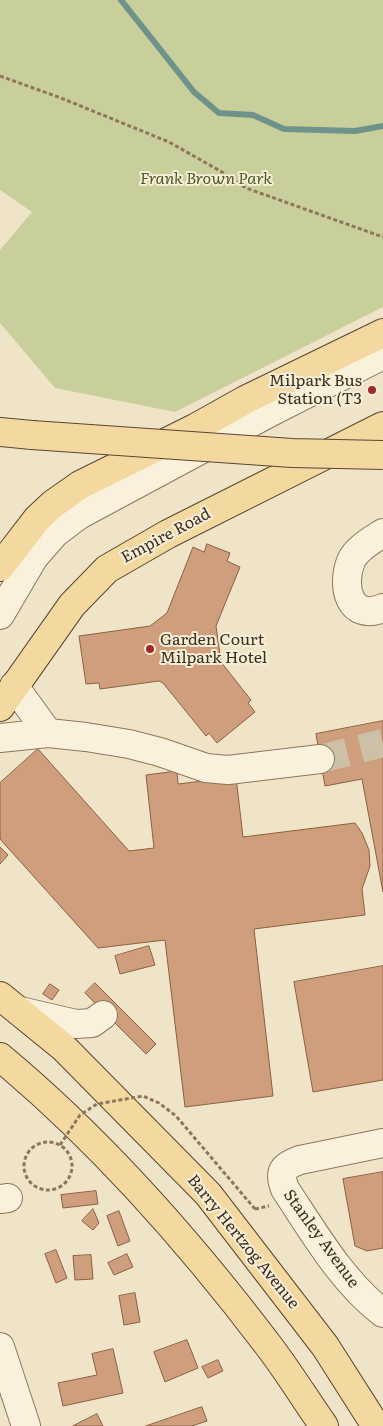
<!DOCTYPE html>
<html>
<head>
<meta charset="utf-8">
<style>
	body { margin:0 }
	canvas { display:block; background:#f0e4c8 }
</style>
</head>
<body>
<canvas width="383" height="1426"></canvas>
<script>
const context = document.querySelector('canvas').getContext('2d');
context.lineJoin = 'round';
function fillPath(path, color) { context.fillStyle = color; context.fill(path, 'evenodd'); }
function stroke(path, color, width, dash) { context.strokeStyle = color; context.lineWidth = width; context.lineCap = dash ? 'butt' : 'round'; context.setLineDash(dash || []); context.stroke(path); }
function label(font, color, halo, rows, align = 'center') {
  context.font = font + ' Literata,serif'; context.lineWidth = 4; context.setLineDash([]); context.textBaseline = 'middle'; context.strokeStyle = halo; context.fillStyle = color; for (const [text, x, y, turn = 0] of rows) {
    context.save(); context.translate(x, y); context.rotate((+turn || 0) * Math.PI / 180); context.textAlign = isNaN(turn) ? turn : align; if (halo) context.strokeText(text, 0, 0); context.fillText(text, 0, 0); context.restore();
  }
}
fillPath(new Path2D(`
	M 0,0 L 383,0 L 383,307 L 175,412 L 55,388 L 0,323 L 0,250 L 32,212 L 0,190 Z`), '#c9cf9b');
stroke(new Path2D(`
	M 121,0 L 194,92 L 219,113 L 253,115 L 284,129 L 355,131 L 383,126`), '#6f938a', 6);
const building = new Path2D(`
	M 207,544 L 230,553 L 227,561 L 240,567 L 216,626 L 221,662 L 251,700 L 248,703 L 255,712 L 217,743 L 209,733 L 206,736 L 163,683 L 159,681 L 100,689 L 99,683 L 86,684 L 79,636 L 150,626 L 167,613 L 193,547 L 204,552 Z
	M 383,721 L 383,892 L 362,779 L 325,786 L 316,734 Z
	M 38,749 L 129,851 L 154,848 L 146,775 L 177,771 L 178,784 L 236,777 L 243,837 L 355,823 L 362,833 L 369,850 L 370,866 L 362,889 L 365,915 L 254,929 L 273,1096 L 185,1107 L 165,940 L 98,948 L 0,839 L 0,783 Z
	M 0,847 L 8,855 L 0,864 Z
	M 149,946 L 155,965 L 120,974 L 115,956 Z
	M 383,966 L 383,1080 L 313,1092 L 294,982 Z
	M 95,983 L 156,1044 L 146,1054 L 85,993 Z
	M 50,984 L 59,990 L 52,1000 L 43,994 Z
	M 383,1172 L 383,1248 L 367,1251 L 355,1246 L 343,1179 Z
	M 96,1191 L 98,1204 L 63,1208 L 61,1195 Z
	M 93,1209 L 99,1223 L 93,1230 L 82,1221 Z
	M 119,1211 L 130,1241 L 118,1246 L 107,1216 Z
	M 56,1250 L 67,1278 L 56,1283 L 45,1254 Z
	M 127,1254 L 133,1267 L 114,1275 L 108,1263 Z
	M 91,1255 L 93,1279 L 75,1280 L 73,1256 Z
	M 135,1293 L 140,1322 L 124,1325 L 119,1296 Z
	M 187,1340 L 198,1368 L 165,1382 L 154,1352 Z
	M 113,1349 L 123,1393 L 63,1406 L 58,1383 L 97,1375 L 92,1354 Z
	M 218,1360 L 223,1371 L 208,1378 L 202,1367 Z
	M 202,1407 L 207,1421 L 192,1426 L 146,1426 Z
	M 97,1414 L 103,1426 L 73,1426 Z`);
fillPath(building, '#cf9f7d');
stroke(building, '#8d5f41', 1);
stroke(new Path2D(`
	M 320,759 L 383,743`), '#ccc0a6', 28, [28, 14]);
const minor = new Path2D(`
	M 383,533 C 372,540 356,549 351,561 C 341,586 349,622 383,608
	M 0,615 L 34,557 L 55,533 L 79,515 L 269,413 L 383,355
	M 14,686 L 48,733
	M 0,738 L 48,733 L 86,737 L 129,744 L 160,752 L 206,768 L 228,770 L 320,759
	M 20,1011 L 76,1024 L 92,1023 L 103,1015
	M 383,1143 L 300,1160 C 283,1166 278,1171 285,1189 C 313,1231 342,1282 383,1313
	M 0,1199 L 8,1198
	M 0,1347 L 26,1426`);
const major = new Path2D(`
	M 0,432 L 32,435
	M 0,567 L 37,519 L 53,504 L 80,485 L 195,428 L 245,400 L 383,333
	M 0,707 L 72,605 L 107,569 L 168,534 L 383,426
	M 0,996 L 63,1047 L 208,1194 L 325,1346 L 376,1426
	M 0,1057 C 101,1141 189,1241 268,1345 C 288,1371 305,1399 324,1426`);
stroke(minor, '#8d765c', 30);
stroke(major, '#5b4430', 30);
stroke(new Path2D(`
	M 0,76 L 61,98 L 169,142 L 222,172 L 246,188 L 383,237
	M24 1166a24 24 0 1 1 48 0a24 24 0 1 1-48 0Z
	M 255,1209 L 269,1206`), '#8d765c', 3, [4, 2.5]);
stroke(minor, '#faf1dc', 28);
stroke(major, '#f3d9a0', 28);
const majorBridge = new Path2D(`
	M 32,435 L 292,453 L 383,455`);
stroke(majorBridge, '#5b4430', 30, []);
stroke(new Path2D(`
	M 60,1145 L 80,1115 L 97,1104 L 143,1096 L 159,1103 L 176,1116 L 255,1209`), '#8d765c', 3, [4, 2.5]);
stroke(majorBridge, '#f3d9a0', 28);
for (const [x, y, r, color] of [
	[372,390,5,"#9e2a2b"],
	[150,649,5,"#9e2a2b"]
]) { const dot = new Path2D(); dot.arc(x, y, r, 0, 2 * Math.PI); context.fillStyle = color; context.fill(dot); stroke(dot, '#f7eed8', 2); }
label('italic 16px', '#4d5a26', '#f7eed8', [
	["Frank Brown Park",206,179]
]);
label('16px', '#3d2e20', '#f7eed8', [
	["Milpark Bus",362,381],
	["Station (T3",362,399],
	["Garden Court",160,640,"left"],
	["Milpark Hotel",160,658,"left"]
], 'right');
label('16px', '#3d2e20', '#f7eed8', [
	["Empire Road",166,536,-28],
	["Stanley Avenue",321,1239,54],
	["Barry Hertzog Avenue",243,1242,51]
]);
</script>
</body>
</html>
